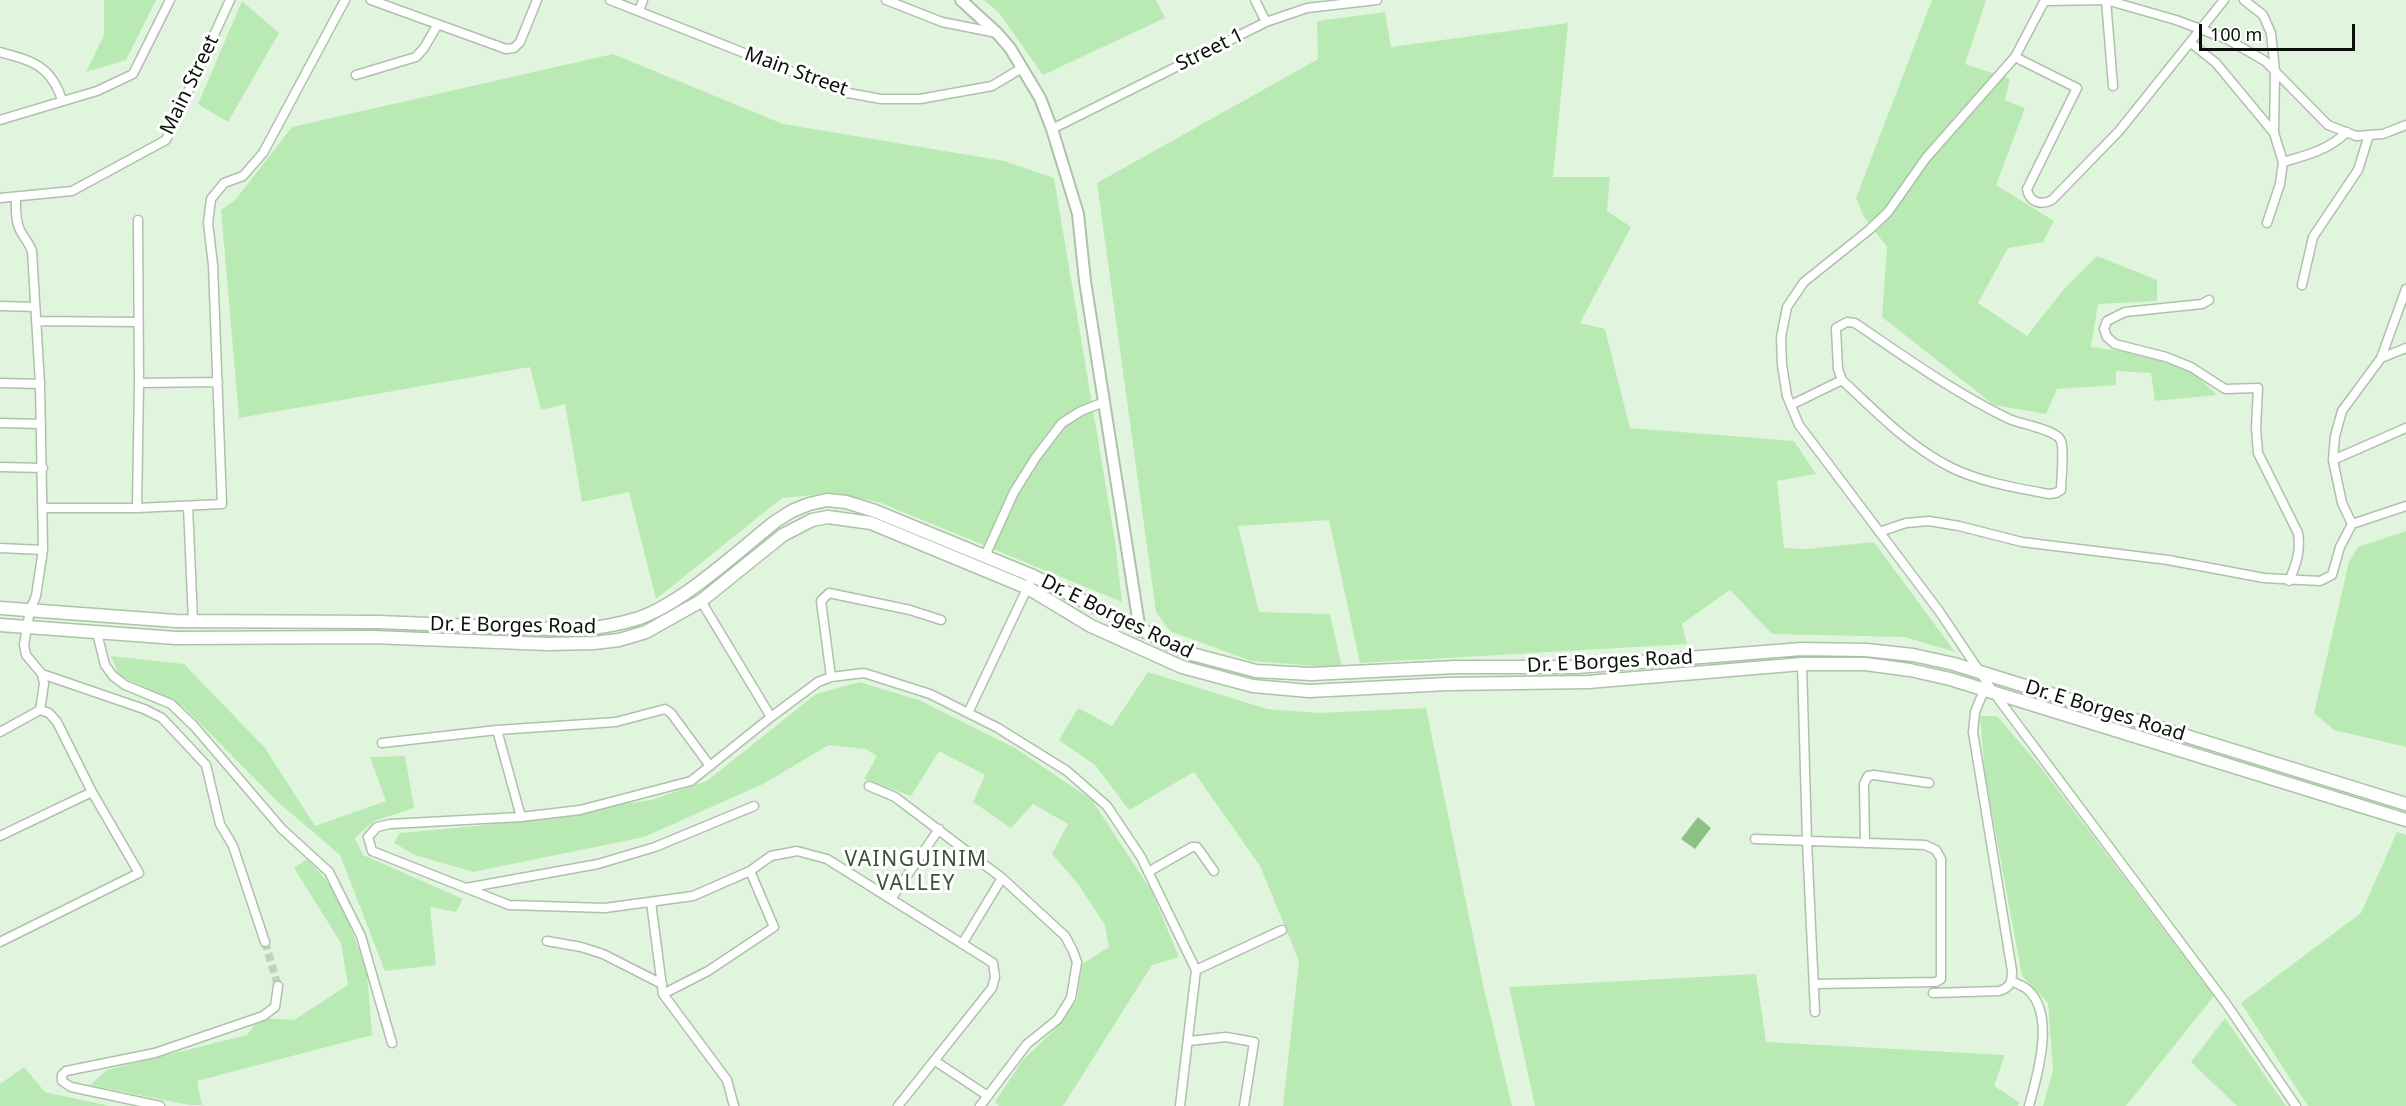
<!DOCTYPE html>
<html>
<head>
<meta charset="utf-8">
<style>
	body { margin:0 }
	#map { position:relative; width:2406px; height:1106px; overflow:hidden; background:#e1f5de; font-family:"Noto Sans",sans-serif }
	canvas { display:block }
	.scale { position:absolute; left:2199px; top:24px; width:156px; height:27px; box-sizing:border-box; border:3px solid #0b110a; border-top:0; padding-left:8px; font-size:18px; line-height:21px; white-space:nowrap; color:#0b110a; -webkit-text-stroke:4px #fff; paint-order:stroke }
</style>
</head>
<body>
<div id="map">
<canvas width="2406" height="1106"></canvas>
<div class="scale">100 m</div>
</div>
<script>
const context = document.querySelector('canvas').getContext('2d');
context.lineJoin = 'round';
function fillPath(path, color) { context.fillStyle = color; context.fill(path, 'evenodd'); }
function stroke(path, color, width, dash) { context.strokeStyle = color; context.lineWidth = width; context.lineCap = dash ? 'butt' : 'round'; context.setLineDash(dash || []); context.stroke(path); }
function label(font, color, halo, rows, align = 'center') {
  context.font = font + ' "Noto Sans",sans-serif'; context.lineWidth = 6; context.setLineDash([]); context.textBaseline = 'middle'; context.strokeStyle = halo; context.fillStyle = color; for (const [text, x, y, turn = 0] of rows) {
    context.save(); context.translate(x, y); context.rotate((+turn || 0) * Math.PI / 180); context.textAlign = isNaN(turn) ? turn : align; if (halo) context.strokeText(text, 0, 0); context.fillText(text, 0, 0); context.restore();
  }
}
fillPath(new Path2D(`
	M 104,0 L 156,0 L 126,60 L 86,72 L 104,35 Z
	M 984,0 L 1156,0 L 1165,18 L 1043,75 L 999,13 Z
	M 1932,0 L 1986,0 L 1965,64 L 2010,79 L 2005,100 L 2025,108 L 1996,185 L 2054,221 L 2043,242 L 2008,248 L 1978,303 L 2027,336 L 2064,289 L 2097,256 L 2157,280 L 2157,301 L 2098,304 L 2091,347 L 2145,354 L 2189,369 L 2217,395 L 2155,401 L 2151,373 L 2116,371 L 2116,385 L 2057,389 L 2046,414 L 1994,405 L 1882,317 L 1887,247 L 1864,217 L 1856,198 Z
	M 242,1 L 279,33 L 228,122 L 198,104 Z
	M 1385,12 L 1391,47 L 1568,23 L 1553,177 L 1610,177 L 1607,211 L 1631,227 L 1580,323 L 1605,329 L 1630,428 L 1794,441 L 1816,474 L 1777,481 L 1784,548 L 1807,549 L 1874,542 L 1955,652 L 1905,637 L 1772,634 L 1730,590 L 1682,624 L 1687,644 L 1360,663 L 1329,520 L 1238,526 L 1259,612 L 1330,614 L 1342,668 L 1251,661 L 1170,631 L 1156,612 L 1097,183 L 1318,59 L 1317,21 Z
	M 613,54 L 783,124 L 1004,161 L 1054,178 L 1115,541 L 1122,602 L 881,503 L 836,493 L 782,498 L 656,599 L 629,492 L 582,502 L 565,404 L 541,410 L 530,367 L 239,418 L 221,210 L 236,199 L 292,127 Z
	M 2406,531 L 2406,747 L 2334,730 L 2314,713 L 2349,562 L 2358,547 Z
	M 111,656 L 184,664 L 265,748 L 315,826 L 386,801 L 370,757 L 405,756 L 414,808 L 374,821 L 355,838 L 363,855 L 463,899 L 456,912 L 430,907 L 436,965 L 385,971 L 340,855 L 278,802 L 184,707 L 119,675 Z
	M 1148,672 L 1267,709 L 1319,713 L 1426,708 L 1484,989 L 1512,1106 L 1283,1106 L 1299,961 L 1260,866 L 1194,772 L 1129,810 L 1096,766 L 1059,740 L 1078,708 L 1112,726 Z
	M 859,682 L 919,700 L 1015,748 L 1092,800 L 1151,890 L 1179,957 L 1152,965 L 1063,1106 L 999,1106 L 995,1102 L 1022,1061 L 1058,1026 L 1077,1000 L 1082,964 L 1109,947 L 1105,925 L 1078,884 L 1052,854 L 1068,824 L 1033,804 L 1011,828 L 973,802 L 985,775 L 939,751 L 911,796 L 864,779 L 877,756 L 866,749 L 829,745 L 763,784 L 644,837 L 473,872 L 415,855 L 394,843 L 400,833 L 487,825 L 651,800 L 707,781 L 816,694 Z
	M 1980,716 L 1997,716 L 2039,765 L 2214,996 L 2126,1106 L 2043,1106 L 2053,1070 L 2048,1003 L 2022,976 L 1985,775 Z
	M 2397,832 L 2406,835 L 2406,1106 L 2308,1106 L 2241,1003 L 2361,913 Z
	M 307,859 L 339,894 L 367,973 L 372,1035 L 197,1081 L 202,1105 L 189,1105 L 90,1085 L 107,1070 L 247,1035 L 259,1018 L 294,1020 L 348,985 L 341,943 L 294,868 Z
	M 1756,974 L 1766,1042 L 2005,1055 L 1994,1086 L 2019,1102 L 2018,1106 L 1535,1106 L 1509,987 Z
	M 2225,1018 L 2286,1106 L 2237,1106 L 2191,1062 Z
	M 24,1067 L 45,1092 L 110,1106 L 0,1106 L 0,1084 Z`), '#baeab3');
fillPath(new Path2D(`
	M 1698,817 L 1711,828 L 1695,849 L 1681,839 Z`), '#8bc184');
stroke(new Path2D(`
	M 265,942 L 278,986`), '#c1d3be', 8, [8, 4]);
const minor = new Path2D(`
	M 371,0 L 506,49 L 514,48 L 520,42 L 537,0
	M 610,0 L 843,92 L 881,99 L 920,99 L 992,86 L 1022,68
	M 886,0 L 942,22 L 997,33
	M 1255,0 L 1266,22
	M 2045,0 L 2015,57 L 1926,158 L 1888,212 L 1869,230 L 1804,282 L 1787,307 L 1781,337 L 1782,365 L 1787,396 L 1799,425 L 1939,611 L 1994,693 L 2225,1002 L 2296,1106
	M 2106,0 L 2113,86
	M 2244,0 L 2263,15 L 2271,33 L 2275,71 L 2274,133 L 2283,162 L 2280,184 L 2267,223
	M 2045,1 L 2106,0 L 2176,20 L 2227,39 L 2265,61 L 2328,125 L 2356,136 L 2383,134 L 2406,125
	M 639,11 L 643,0
	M 2191,43 L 2216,63 L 2274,133
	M 0,52 C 33,61 51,66 62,100
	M 2015,57 L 2077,88 L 2027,189 C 2029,202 2041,206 2052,200 L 2119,131 L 2224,0
	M 356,75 L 416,57 L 424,48 L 438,24
	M 0,120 L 97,91 L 133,74 L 170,0
	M 1052,129 L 1266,22 L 1307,8 L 1377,0
	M 2283,162 C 2308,155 2328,150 2347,132
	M 16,197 C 16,207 15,220 20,230 C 24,238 29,243 32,251 L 40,384
	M 0,198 L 72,191 L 166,140 L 230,0
	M 2302,285 L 2313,237 L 2358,170 L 2369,135
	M 2209,300 L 2202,304 L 2125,312 L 2107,321 L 2104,329 L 2107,337 L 2115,344 L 2166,357 L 2191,367 L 2225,389 L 2258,388 L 2256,428 L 2258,453 L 2298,533 C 2301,551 2296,565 2289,581
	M 0,306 L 35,307
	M 36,321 L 138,322
	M 2381,358 L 2406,289
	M 0,383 L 40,384 L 43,550 L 36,596 L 30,610 L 24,645 L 26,655 L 42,674 L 44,684 L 40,710 L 0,732
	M 139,383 L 218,382
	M 1791,405 L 1842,380 L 1838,369 L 1836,328 L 1847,322 L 1855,323 C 1905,357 1955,393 2009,419 C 2020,424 2053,429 2060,439 C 2065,446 2061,480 2061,490 L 2056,493 L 2049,494 C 2016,488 1980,482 1950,467 C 1909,446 1876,412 1842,380
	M 0,423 L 41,424
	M 2333,460 L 2406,428
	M 0,467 L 43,468
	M 188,506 L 193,621
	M 44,508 L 137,508 L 222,504 L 213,265 L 208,223 L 211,199 L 224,183 L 243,176 L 263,153 L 345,0
	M 137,508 L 139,383 L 138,220
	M 2352,524 L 2406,506
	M 1879,532 L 1906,523 L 1929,521 L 1959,526 L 2022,542 L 2168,560 L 2264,578 L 2320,581 L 2332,575 L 2340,547 L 2352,524 L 2342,503 L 2333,460 L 2335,436 L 2342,411 L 2381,358 L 2406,348
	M 0,548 L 43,550
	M 985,556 L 1014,492 L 1036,457 L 1062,423 L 1081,411 L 1104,402
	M 701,601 L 771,717
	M 97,633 L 105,665 L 113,676 L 125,685 L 171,704 L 194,726 L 282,829 L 329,872 L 361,936 L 392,1043
	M 1802,664 L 1807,841 L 1815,1012
	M 42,674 L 144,709 L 162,718 L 206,765 L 220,824 L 233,846 L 265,942
	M 831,677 L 821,601 L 829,593 L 910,610 L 941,620
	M 968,713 L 1033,576
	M 497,730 L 521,817
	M 382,743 L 497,730 L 616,722 L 665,709 L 671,713 L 710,766
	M 869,786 L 895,797 L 1002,878 L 1065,936 L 1073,951 L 1077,962 L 1071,998 L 1058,1019 L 1027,1044 L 980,1106
	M 0,836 L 92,792
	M 1755,839 L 1925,845 L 1936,850 L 1941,859 L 1941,979 L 1936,982 L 1814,984
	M 1865,843 L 1864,784 L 1868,776 L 1874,775 L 1929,783
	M 1148,872 L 1192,847 L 1197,847 L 1214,871
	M 466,888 L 598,864 L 655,847 L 754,806
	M 891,899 L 939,829
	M 651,902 L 663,994 L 727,1080 L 734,1106
	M 547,941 L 581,947 L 603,954 L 662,984
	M 0,942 L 139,873 L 92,792 L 57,722 L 49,713 L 40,710
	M 962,944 L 1002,878
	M 1196,970 L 1282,930
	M 2012,981 C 2017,984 2024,986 2028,990 C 2056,1015 2037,1076 2029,1106
	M 1933,993 L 1999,991 C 2010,988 2012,982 2012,971 L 1973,732 L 1975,712 L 1984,690
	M 663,994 L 708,971 L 774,927 L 750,871
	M 1189,1041 L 1226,1037 L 1254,1042 L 1244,1106
	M 935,1061 L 988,1096
	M 160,1106 L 71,1087 L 62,1081 L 62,1075 L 66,1071 L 155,1053 L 263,1016 L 275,1007 L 278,986
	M 898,1106 L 992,988 L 995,977 L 993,963 L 827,859 L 797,851 L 771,856 L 750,871 L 693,896 L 605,908 L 509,905 L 372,851 L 368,837 L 377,827 L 390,824 L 521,817 L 580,810 L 691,781 L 771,717 L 818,682 L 831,677 L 864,673 L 930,694 L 998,728 L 1067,771 L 1107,806 L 1141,857 L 1196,970 L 1180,1106`);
const tertiary = new Path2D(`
	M 961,0 L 997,33 L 1010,48 L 1040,98 L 1052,129 L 1078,214 L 1085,281 L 1140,631`);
const secondary = new Path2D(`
	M 0,608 L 176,621 L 378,622 L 577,630 C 597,628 616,625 636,619 C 681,605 738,551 776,521 L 792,511 L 809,504 L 827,500 L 846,502 L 875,511 L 1033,576 L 1188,653 L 1256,671 L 1311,674 L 1456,667 L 1576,667 L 1801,649 L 1866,650 L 1913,655 L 1954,664 L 2406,804
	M 0,625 L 176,638 L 373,637 L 547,644 L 594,643 L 619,640 L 646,632 L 701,601 L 783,535 L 812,520 L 828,517 L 871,523 L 1028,588 L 1091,626 L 1182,667 L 1253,686 L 1309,691 L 1448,684 L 1588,682 L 1802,664 L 1865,664 L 1910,670 L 1950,679 L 2406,820`);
stroke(minor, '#aec1ab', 11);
stroke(tertiary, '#aec1ab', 14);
stroke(secondary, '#aec1ab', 15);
stroke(minor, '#fff', 8);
stroke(tertiary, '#fff', 10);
stroke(secondary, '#fff', 12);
label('20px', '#0b110a', '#fff', [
	["Street 1",1210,50,-26],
	["Main Street",796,72,20],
	["Main Street",190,85,-64],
	["Dr. E Borges Road",1117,617,26],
	["Dr. E Borges Road",513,626,1],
	["Dr. E Borges Road",1610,662,-3],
	["Dr. E Borges Road",2105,711,17]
]);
context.letterSpacing = '1.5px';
label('21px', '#3f4f3c', '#fff', [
	["VAINGUINIM",916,860],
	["VALLEY",916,884]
]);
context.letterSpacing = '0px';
</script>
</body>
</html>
